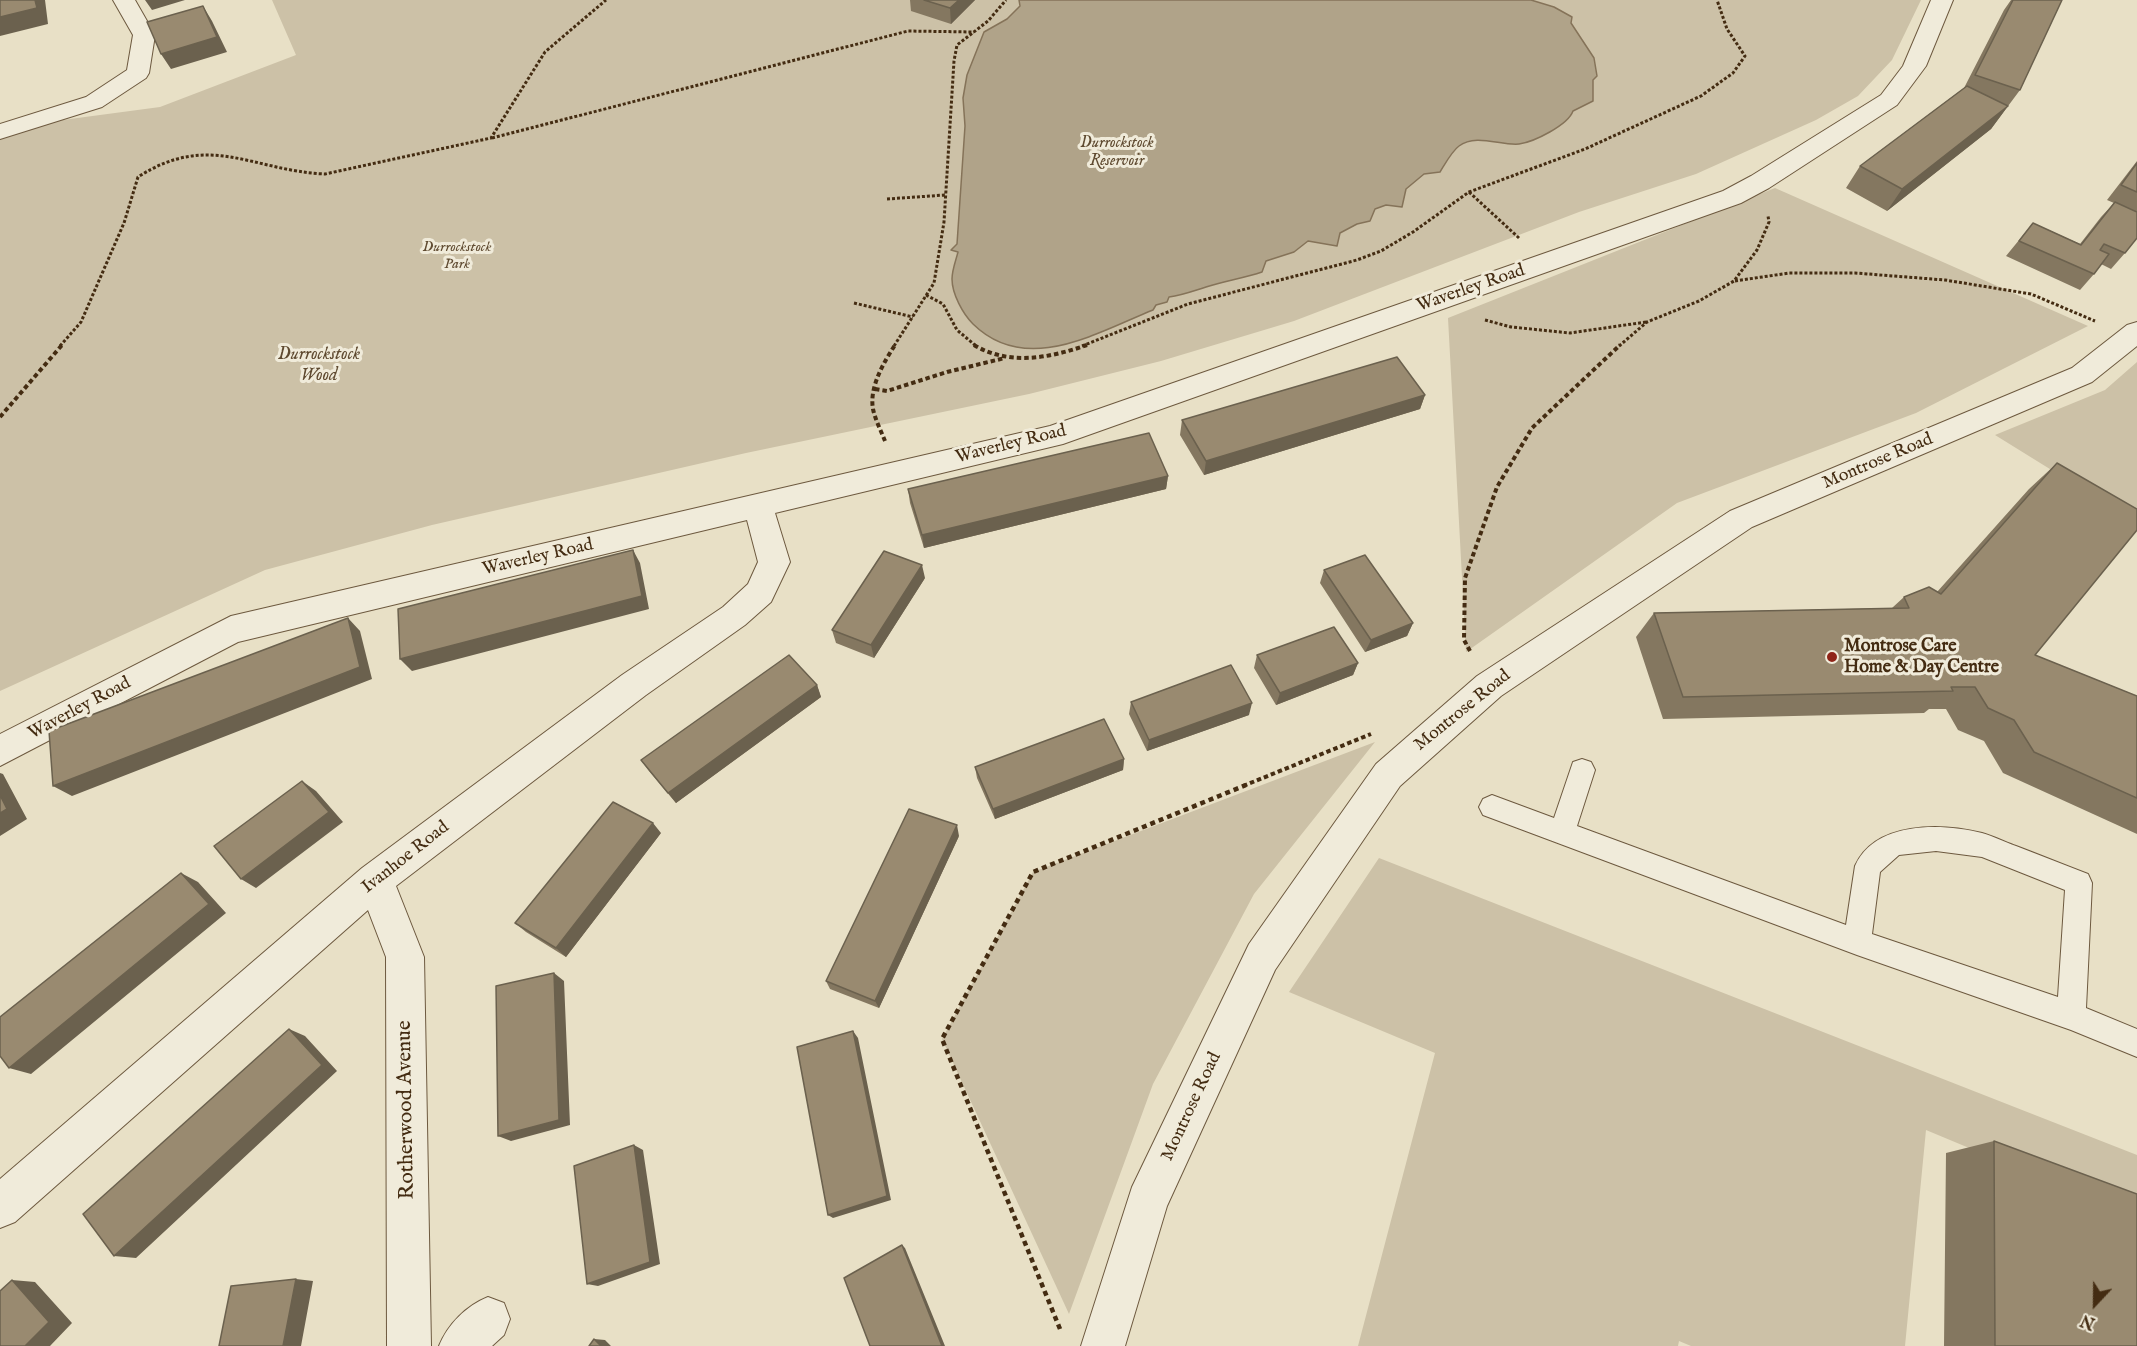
<!DOCTYPE html>
<html>
<head>
<meta charset="utf-8">
<style>
	body { margin:0 }
	#map { position:relative; width:2137px; height:1346px; overflow:hidden; background:#e8e0c6; font-family:"IM FELL English",serif }
	canvas { display:block }
	.north { position:absolute; left:2065px; top:1274px; width:60px; height:60px; -webkit-text-stroke:4px #f0ebda; paint-order:stroke; rotate:202deg; font-size:16px; font-weight:700; line-height:24px; text-align:center; color:#442c12 }
	.north::after { content:''; display:block; margin:auto; width:21px; height:27px; background:#442c12; clip-path:polygon(50% 0,100% 100%,50% 72%,0 100%) }
</style>
</head>
<body>
<div id="map">
<canvas width="2137" height="1346"></canvas>
<div class="north">N</div>
</div>
<script>
const context = document.querySelector('canvas').getContext('2d');
context.lineJoin = 'round';
function fillPath(path, color) { context.fillStyle = color; context.fill(path, 'evenodd'); }
function stroke(path, color, width, dash) { context.strokeStyle = color; context.lineWidth = width; context.lineCap = dash ? 'butt' : 'round'; context.setLineDash(dash || []); context.stroke(path); }
function label(font, color, halo, rows, align = 'center') {
  context.font = font + ' "IM FELL English",serif'; context.lineWidth = 6; context.setLineDash([]); context.textBaseline = 'middle'; context.strokeStyle = halo; context.fillStyle = color; for (const [text, x, y, turn = 0] of rows) {
    context.save(); context.translate(x, y); context.rotate((+turn || 0) * Math.PI / 180); context.textAlign = isNaN(turn) ? turn : align; if (halo) context.strokeText(text, 0, 0); context.fillText(text, 0, 0); context.restore();
  }
}
fillPath(new Path2D(`
	M 272,0 L 1921,0 L 1892,60 L 1858,96 L 1816,120 L 1696,174 L 1579,212 L 1294,321 L 1161,361 L 1029,394 L 746,453 L 432,525 L 265,570 L 0,691 L 0,139 L 55,121 L 160,107 L 296,55 Z
	M 1775,188 L 2088,326 L 1916,413 L 1677,503 L 1466,652 L 1448,318 Z
	M 2137,362 L 2137,523 L 1995,435 L 2105,390 Z
	M 1375,742 L 1254,894 L 1153,1084 L 1069,1314 L 942,1039 L 1033,872 Z
	M 1379,858 L 2137,1155 L 2137,1218 L 1926,1130 L 1905,1346 L 1691,1346 L 1679,1341 L 1678,1346 L 1358,1346 L 1435,1053 L 1289,992 Z`), '#ccc1a7');
const water = new Path2D(`
	M 1019,0 L 1531,0 L 1554,7 L 1572,17 L 1571,23 L 1594,58 L 1597,76 L 1593,80 L 1593,101 L 1573,111 C 1568,125 1534,142 1519,144 C 1501,146 1476,133 1459,146 C 1452,151 1445,164 1440,172 L 1424,174 L 1406,189 L 1402,207 L 1386,205 L 1375,209 L 1370,221 L 1357,224 L 1340,233 L 1337,246 L 1308,241 L 1294,252 L 1266,261 L 1262,272 C 1244,278 1225,281 1206,287 C 1193,291 1183,295 1169,297 L 1167,302 L 1156,305 L 1153,310 C 1096,333 1026,376 973,324 C 963,314 952,294 952,279 C 952,270 956,260 958,252 L 951,250 L 957,244 L 965,126 L 963,98 L 967,75 L 984,32 L 1007,19 L 1020,6 Z`);
fillPath(water, '#b0a389');
stroke(water, '#857359', 1.5);
const service = new Path2D(`
	M 1582,759 L 1591,762 L 1595,770 L 1577,826 L 1846,925 L 1855,866 C 1875,821 1941,823 1982,833 C 1993,836 2005,842 2016,846 C 2040,855 2064,865 2088,874 L 2092,883 L 2086,1008 L 2137,1029 L 2137,1057 L 2071,1030 L 1857,955 L 1483,815 L 1479,807 L 1483,799 L 1492,795 L 1554,818 L 1573,762 ZM 1936,851 L 1982,857 L 2065,890 L 2058,997 L 1872,934 L 1880,872 L 1899,855 Z`);
const minor = new Path2D(`
	M 113,0 L 135,0 L 155,35 L 149,73 L 146,78 L 102,107 L 0,139 L 0,124 L 86,97 L 127,70 L 133,35 Z
	M 1931,0 L 1953,0 L 1926,66 L 1897,105 L 1769,188 L 1741,203 L 1063,444 L 775,513 L 790,562 L 771,602 L 745,625 L 646,695 L 396,886 L 424,957 L 431,1346 L 387,1346 L 386,957 L 368,910 L 15,1222 L 0,1228 L 0,1179 L 362,868 L 622,675 L 723,607 L 748,584 L 758,562 L 747,520 L 238,642 L 0,766 L 0,734 L 231,616 L 1050,426 L 1723,191 L 1751,176 L 1881,95 L 1903,66 Z
	M 2137,322 L 2137,346 L 2092,382 L 1752,527 L 1501,696 L 1400,786 L 1275,970 L 1167,1206 L 1125,1346 L 1081,1346 L 1132,1187 L 1249,944 L 1376,764 L 1477,676 L 1730,511 L 2072,368 L 2127,325 Z
	M 488,1297 L 504,1303 L 510,1319 L 504,1335 L 492,1346 L 439,1346 C 448,1324 466,1306 488,1297 Z`);
stroke(service, '#6d593f', 2);
stroke(minor, '#6d593f', 2);
stroke(new Path2D(`
	M 492,138 L 908,31 L 974,32
	M 1469,192 L 1519,238
	M 887,199 L 945,195
	M 1735,281 L 1789,273 L 1855,273 L 1945,280 L 2031,294 L 2095,321
	M 926,295 L 943,304 L 957,330 L 976,346
	M 854,303 L 913,317
	M 1485,320 L 1511,327 L 1570,333 L 1646,322
	M 60,346 L 81,322 L 124,223 L 138,177 C 209,131 253,171 325,174 L 491,138 L 545,52 L 606,0
	M 894,346 L 934,283 L 944,222 L 954,61 L 957,45 L 988,21 L 1006,0
	M 1082,346 L 1188,304 L 1357,260 L 1381,251 L 1413,232 L 1469,192 L 1585,149 L 1701,96 L 1733,73 L 1745,56 L 1727,29 L 1717,0
	M 1619,346 L 1647,322 L 1699,301 L 1734,281 L 1757,250 L 1769,222 L 1768,216`), '#442c12', 3, [3, 2]);
stroke(new Path2D(`
	M 974,345 C 1009,366 1050,358 1087,345
	M 875,389 L 887,391 L 947,372 L 1005,358
	M 0,417 L 62,345
	M 885,441 C 881,431 875,419 873,409 C 869,387 884,362 895,345
	M 1470,651 L 1464,640 L 1465,578 L 1497,487 L 1532,428 L 1620,345
	M 1243,786 L 1371,734`), '#442c12', 4, [4.5, 3]);
stroke(new Path2D(`
	M 1060,1329 L 942,1039 L 1033,872 L 1246,785`), '#442c12', 4.5, [5, 4]);
fillPath(service, '#f0ebda');
fillPath(minor, '#f0ebda');
fillPath(new Path2D(`
	M 910,0 L 975,0 L 951,24 L 911,11 Z
	M 2011,0 L 2062,0 L 2020,90 L 1991,129 L 1887,211 L 1846,188 L 1860,166 L 1964,88 L 2004,10 Z
	M 2137,161 L 2137,238 L 2125,253 L 2111,269 L 2101,264 L 2094,274 L 2080,290 L 2006,256 L 2033,223 L 2080,244 L 2101,217 L 2114,203 L 2107,200 Z
	M 1425,395 L 1420,409 L 1204,475 L 1180,435 L 1182,420 Z
	M 2057,463 L 2035,655 L 2137,696 L 2137,834 L 2003,773 L 1984,741 L 1958,730 L 1946,709 L 1929,709 L 1924,713 L 1663,719 L 1636,637 L 1654,613 L 1892,608 L 1904,597 L 1937,592 L 2029,489 Z
	M 1168,476 L 1166,489 L 924,548 L 910,503 L 908,489 Z
	M 1324,570 L 1413,623 L 1407,636 L 1365,652 L 1320,583 Z
	M 925,578 L 874,658 L 836,643 L 832,630 Z
	M 1257,655 L 1358,663 L 1353,675 L 1276,705 L 1254,668 Z
	M 817,685 L 821,697 L 676,803 L 649,771 L 641,760 Z
	M 1131,702 L 1249,715 L 1147,751 L 1129,714 Z
	M 1124,759 L 1123,770 L 995,819 L 977,778 L 975,767 Z
	M 661,833 L 566,957 L 526,932 L 515,923 Z
	M 959,836 L 879,1008 L 830,989 L 826,981 Z
	M 1994,1141 L 2137,1346 L 1944,1346 L 1946,1153 Z`), '#847760');
fillPath(new Path2D(`
	M 35,0 L 45,0 L 48,24 L 0,36 L 0,17 Z
	M 145,0 L 185,0 L 152,10 Z
	M 959,0 L 975,0 L 951,24 L 950,8 Z
	M 203,6 L 212,21 L 227,52 L 171,69 L 161,54 Z
	M 2008,106 L 1991,129 L 1887,211 L 1902,189 Z
	M 1425,395 L 1420,409 L 1204,475 L 1206,461 Z
	M 1168,476 L 1166,489 L 924,548 L 922,535 Z
	M 633,550 L 640,563 L 649,609 L 412,671 L 400,659 Z
	M 922,565 L 925,578 L 874,658 L 871,645 Z
	M 348,618 L 360,631 L 372,679 L 72,796 L 53,786 Z
	M 1413,623 L 1407,636 L 1365,652 L 1371,640 Z
	M 1358,663 L 1353,675 L 1276,705 L 1280,693 Z
	M 817,685 L 821,697 L 676,803 L 668,793 Z
	M 1252,703 L 1249,715 L 1147,751 L 1149,740 Z
	M 1124,759 L 1123,770 L 995,819 L 993,809 Z
	M 0,773 L 3,774 L 27,819 L 0,836 Z
	M 302,781 L 316,791 L 343,822 L 256,888 L 241,879 Z
	M 653,823 L 661,833 L 566,957 L 556,948 Z
	M 957,825 L 959,836 L 879,1008 L 875,1001 Z
	M 181,873 L 198,882 L 226,913 L 31,1074 L 9,1068 Z
	M 554,973 L 564,981 L 570,1125 L 511,1141 L 498,1136 Z
	M 289,1029 L 305,1036 L 337,1071 L 136,1258 L 114,1256 Z
	M 853,1031 L 858,1038 L 891,1200 L 833,1218 L 828,1215 Z
	M 634,1145 L 643,1150 L 660,1264 L 598,1286 L 587,1284 Z
	M 902,1245 L 905,1248 L 945,1346 L 942,1346 Z
	M 296,1279 L 313,1281 L 301,1346 L 283,1346 Z
	M 12,1280 L 35,1282 L 72,1323 L 50,1346 L 25,1346 Z
	M 594,1339 L 605,1340 L 611,1346 L 601,1346 Z`), '#6b614e');
const building = new Path2D(`
	M 0,0 L 35,0 L 37,8 L 0,17 Z
	M 924,0 L 959,0 L 950,8 Z
	M 2013,0 L 2062,0 L 2020,90 L 1975,75 Z
	M 203,6 L 217,37 L 161,54 L 147,22 Z
	M 1967,86 L 2008,106 L 1902,189 L 1860,166 Z
	M 2137,163 L 2137,192 L 2121,185 Z
	M 2115,202 L 2137,212 L 2137,238 L 2125,253 L 2104,244 L 2100,250 L 2109,254 L 2094,274 L 2019,241 L 2033,223 L 2081,245 Z
	M 1397,357 L 1425,395 L 1206,461 L 1182,420 Z
	M 1149,433 L 1168,476 L 922,535 L 908,489 Z
	M 2057,463 L 2137,509 L 2137,530 L 2035,655 L 2137,696 L 2137,798 L 2034,752 L 2014,720 L 1988,708 L 1975,687 L 1951,687 L 1953,691 L 1683,697 L 1654,613 L 1909,608 L 1904,597 L 1929,587 L 1941,594 Z
	M 633,550 L 642,596 L 400,659 L 398,609 Z
	M 884,551 L 922,565 L 871,645 L 832,630 Z
	M 1365,555 L 1413,623 L 1371,640 L 1324,570 Z
	M 348,618 L 360,667 L 53,786 L 49,731 Z
	M 1334,627 L 1358,663 L 1280,693 L 1257,655 Z
	M 789,655 L 817,685 L 668,793 L 641,760 Z
	M 1231,665 L 1252,703 L 1149,740 L 1131,702 Z
	M 1104,719 L 1124,759 L 993,809 L 975,767 Z
	M 302,781 L 329,812 L 241,879 L 214,846 Z
	M 0,795 L 7,809 L 0,813 Z
	M 613,802 L 653,823 L 556,948 L 515,923 Z
	M 909,809 L 957,825 L 875,1001 L 826,981 Z
	M 181,873 L 209,904 L 9,1068 L 0,1056 L 0,1017 Z
	M 554,973 L 559,1120 L 498,1136 L 496,986 Z
	M 289,1029 L 322,1065 L 114,1256 L 83,1214 Z
	M 853,1031 L 887,1196 L 828,1215 L 797,1047 Z
	M 1994,1141 L 2137,1194 L 2137,1346 L 1995,1346 Z
	M 634,1145 L 650,1262 L 587,1284 L 574,1166 Z
	M 902,1245 L 942,1346 L 870,1346 L 844,1278 Z
	M 296,1279 L 283,1346 L 219,1346 L 231,1286 Z
	M 12,1280 L 49,1322 L 25,1346 L 0,1346 L 0,1291 Z
	M 594,1339 L 601,1346 L 589,1346 Z`);
fillPath(building, '#998a70');
stroke(building, '#6b614e', 1.5);
for (const [x, y, r, color] of [
	[1832,657,6,"#8f2418"]
]) { const dot = new Path2D(); dot.arc(x, y, r, 0, 2 * Math.PI); context.fillStyle = color; context.fill(dot); stroke(dot, '#f0ebda', 2); }
label('italic 15px', '#5f4a30', '#f0ebda', [
	["Durrockstock",457,248],
	["Park",457,265]
]);
label('italic 16px', '#5f4a30', '#f0ebda', [
	["Durrockstock",1117,144],
	["Reservoir",1117,162]
]);
label('18px', '#442c12', '#f0ebda', [
	["Waverley Road",1471,289,-19],
	["Waverley Road",1011,445,-14],
	["Montrose Road",1878,462,-23],
	["Waverley Road",538,558,-13],
	["Waverley Road",80,709,-28],
	["Montrose Road",1463,711,-39],
	["Ivanhoe Road",406,858,-38],
	["Montrose Road",1192,1107,-65]
]);
label('italic 18px', '#5f4a30', '#f0ebda', [
	["Durrockstock",319,355],
	["Wood",319,376]
]);
label('bold 18px', '#442c12', '#f0ebda', [
	["Montrose Care",1844,647],
	["Home & Day Centre",1844,668]
], 'left');
label('21px', '#442c12', '#f0ebda', [
	["Rotherwood Avenue",407,1110,-91]
]);
</script>
</body>
</html>
